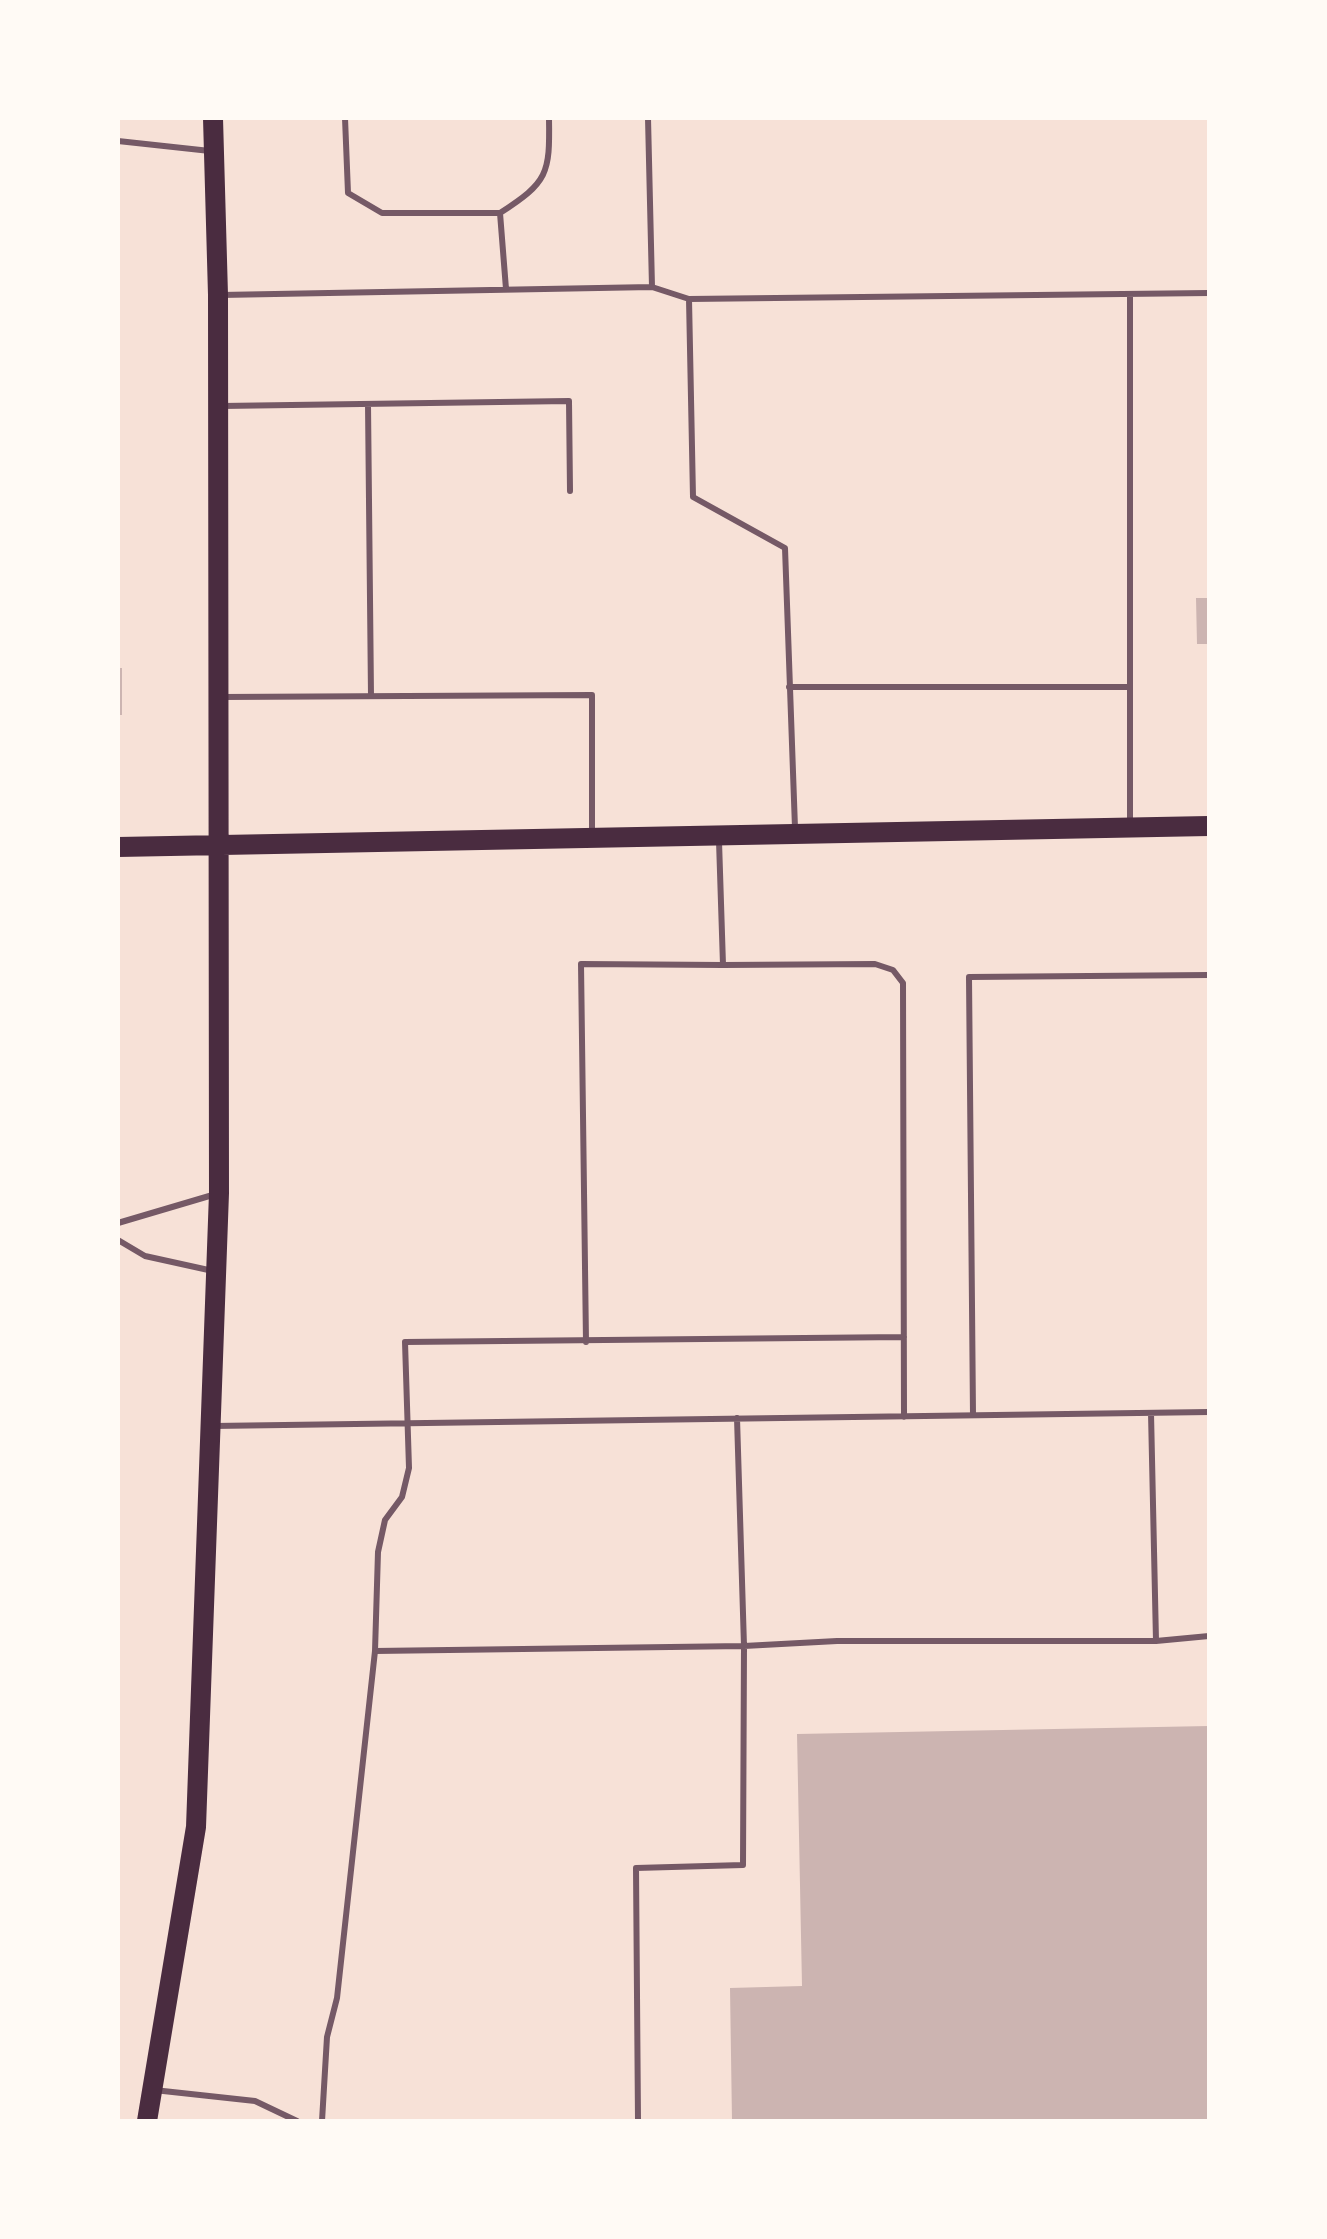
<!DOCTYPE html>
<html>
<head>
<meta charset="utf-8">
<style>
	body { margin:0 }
	#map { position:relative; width:1327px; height:2239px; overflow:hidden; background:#f7e1d7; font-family:"Source Sans 3",sans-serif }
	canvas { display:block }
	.frame { position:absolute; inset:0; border:120px solid #fffaf5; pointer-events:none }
</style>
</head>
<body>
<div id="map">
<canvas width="1327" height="2239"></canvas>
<div class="frame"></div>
</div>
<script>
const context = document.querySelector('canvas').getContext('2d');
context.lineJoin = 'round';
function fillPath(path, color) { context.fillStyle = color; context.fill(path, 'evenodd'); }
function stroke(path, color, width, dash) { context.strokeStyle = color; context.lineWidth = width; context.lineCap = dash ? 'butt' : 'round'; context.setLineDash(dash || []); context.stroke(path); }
fillPath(new Path2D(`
	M 1196,598 L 1209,598 L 1209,644 L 1197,644 Z
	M 118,668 L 122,668 L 122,715 L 118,715 Z
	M 1209,1726 L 1209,2121 L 732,2121 L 730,1988 L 802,1986 L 797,1734 Z`), '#ccb4b1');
stroke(new Path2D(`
	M 345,118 L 348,193 L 382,213 L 500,213 L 506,289
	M 648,118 L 652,287
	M 118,141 L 210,151
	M 500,213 C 548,182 550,174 549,118
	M 221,295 L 652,287 L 689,299 L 1209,293
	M 689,299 L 693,497 L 785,548 L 795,828
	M 368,404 L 371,696
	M 222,406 L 569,401 L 570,491
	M 789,687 L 1130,687
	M 222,697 L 592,695 L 592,835
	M 1130,823 L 1130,294
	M 719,841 L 723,965 L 875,964 L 893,970 L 903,983 L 904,1417
	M 118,1223 L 216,1194
	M 118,1240 L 145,1256 L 213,1271
	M 586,1342 L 581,964 L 723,965
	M 973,1415 L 969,977 L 1209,975
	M 213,1426 L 1209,1412
	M 1156,1641 L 1209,1636
	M 375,1651 L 744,1646 L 737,1418
	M 154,2090 L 255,2101 L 297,2121
	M 322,2121 L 327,2037 L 337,1998 L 375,1651 L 378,1552 L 385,1520 L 402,1497 L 409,1468 L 405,1342 L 904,1337
	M 638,2121 L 636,1868 L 743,1865 L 744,1646 L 837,1641 L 1156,1641 L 1151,1413`), '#755966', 6);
stroke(new Path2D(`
	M 118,847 L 1209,826
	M 147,2121 L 196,1827 L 219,1193 L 218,295 L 213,118`), '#4a2c40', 20);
</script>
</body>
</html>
